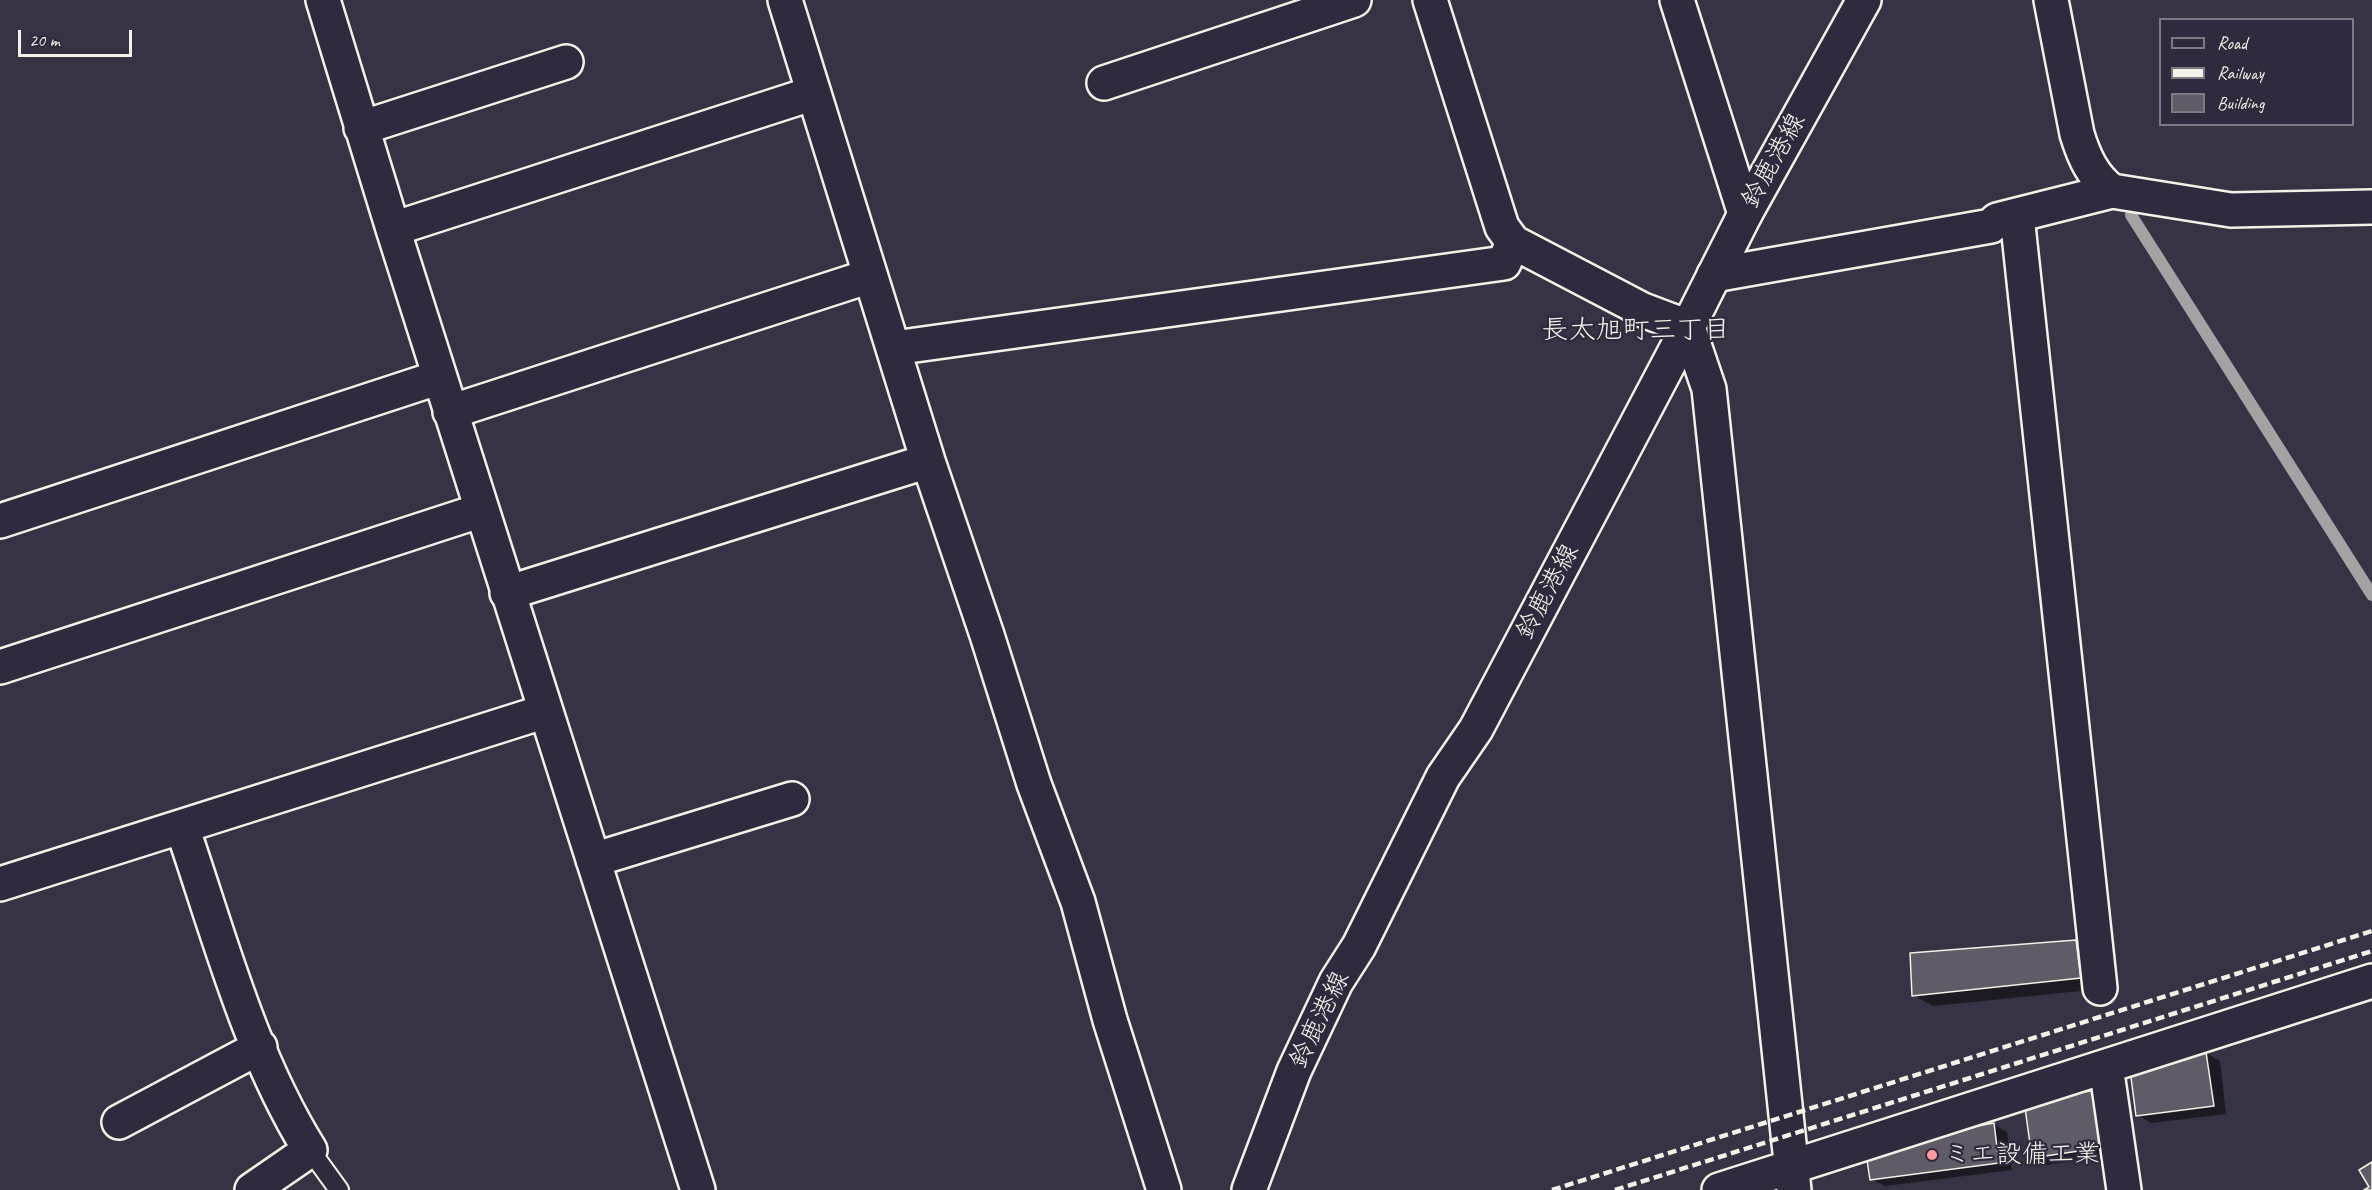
<!DOCTYPE html>
<html>
<head>
<meta charset="utf-8">
<style>
	body { margin:0 }
	#map { position:relative; width:2372px; height:1190px; overflow:hidden; background:#373244; font-family:Caveat,sans-serif }
	canvas { display:block }
	.legend { position:absolute; left:2159px; top:18px; width:195px; height:108px; box-sizing:border-box; background:#2f2a3d; border:2px solid #7e7a81; margin:0; padding:8px 10px; list-style:none; font-size:18px; color:#f4f1e8 }
	.legend li { display:flex; align-items:center; gap:12px; height:30px }
	.legend b { width:30px; border:2px solid #7e7a81 }
	.scale { position:absolute; left:18px; top:30px; width:114px; height:27px; box-sizing:border-box; border:3px solid #f4f1e8; border-top:0; padding-left:8px; font-size:18px; line-height:21px; white-space:nowrap; color:#f4f1e8; -webkit-text-stroke:4px #2f2a3d; paint-order:stroke }
</style>
</head>
<body>
<div id="map">
<canvas width="2372" height="1190"></canvas>
<ul class="legend">
<li><b style="height:8px;background:#2f2a3d"></b>Road</li>
<li><b style="height:8px;background:#f4f1e8"></b>Railway</li>
<li><b style="height:16px;background:#5f5c67"></b>Building</li>
</ul>
<div class="scale">20 m</div>
</div>
<script>
const context = document.querySelector('canvas').getContext('2d');
context.lineJoin = 'round';
function fillPath(path, color) { context.fillStyle = color; context.fill(path, 'evenodd'); }
function stroke(path, color, width, dash) { context.strokeStyle = color; context.lineWidth = width; context.lineCap = dash ? 'butt' : 'round'; context.setLineDash(dash || []); context.stroke(path); }
function label(font, color, halo, rows, align = 'center') {
  context.font = font + ' Caveat,"Klee One",sans-serif'; context.lineWidth = 4.5; context.setLineDash([]); context.textBaseline = 'middle'; context.strokeStyle = halo; context.fillStyle = color; for (const [text, x, y, turn = 0] of rows) {
    context.save(); context.translate(x, y); context.rotate((+turn || 0) * Math.PI / 180); context.textAlign = isNaN(turn) ? turn : align; if (halo) context.strokeText(text, 0, 0); context.fillText(text, 0, 0); context.restore();
  }
}
fillPath(new Path2D(`
	M 2076,941 L 2096,953 L 2100,989 L 1933,1006 L 1913,995 Z
	M 2206,1053 L 2220,1061 L 2226,1114 L 2151,1123 L 2138,1115 Z
	M 2025,1102 L 2118,1154 L 2047,1165 L 2033,1157 Z
	M 1993,1124 L 2007,1132 L 2012,1170 L 1885,1186 L 1871,1179 Z`), '#0007');
stroke(new Path2D(`
	M 2131,215 L 2372,595`), '#a6a2a4', 12);
const building = new Path2D(`
	M 2076,940 L 2081,978 L 1912,996 L 1910,953 Z
	M 2206,1052 L 2214,1106 L 2136,1116 L 2129,1062 Z
	M 2097,1090 L 2106,1147 L 2032,1158 L 2024,1101 Z
	M 1994,1123 L 1999,1163 L 1870,1180 L 1865,1147 Z
	M 2372,1162 L 2372,1190 L 2364,1190 L 2369,1187 L 2359,1170 Z`);
fillPath(building, '#5f5c67');
stroke(building, '#f4f1e8', 1.5);
const lane = new Path2D(`
	M 310,1150 L 339,1190`);
const street = new Path2D(`
	M 323,0 L 393,229 L 698,1190
	M 785,0 L 928,461 L 987,635 L 1034,784 L 1078,902 L 1110,1020 L 1164,1190
	M 1430,0 L 1502,227 L 1513,242
	M 1677,0 L 1745,214
	M 2051,0 L 2077,134 C 2084,157 2093,177 2112,191 L 2231,210 L 2372,207
	M 1104,83 L 1354,0
	M 361,128 L 566,62
	M 2017,216 L 2100,988
	M 393,229 L 814,93
	M 1714,275 L 1991,226 L 1997,220 L 2112,191
	M 894,348 L 1504,263 L 1513,242 L 1643,310 L 1688,327 L 1709,389 L 1794,1190
	M 450,412 L 870,276
	M 0,521 L 440,377
	M 507,593 L 928,461
	M 0,667 L 482,510
	M 182,827 C 219,935 249,1052 310,1150 L 252,1190
	M 593,860 L 792,799
	M 0,884 L 546,711
	M 2106,1066 L 2124,1190
	M 119,1122 L 260,1047
	M 1719,1190 L 2372,981`);
const secondary = new Path2D(`
	M 1249,1190 L 1294,1071 L 1336,982 L 1359,946 L 1443,777 L 1476,729 L 1688,327 L 1745,214 L 1864,0`);
stroke(lane, '#f4f1e8', 22);
stroke(street, '#f4f1e8', 38);
stroke(secondary, '#f4f1e8', 38);
stroke(lane, '#2f2a3d', 18);
stroke(street, '#2f2a3d', 33);
stroke(secondary, '#2f2a3d', 33);
stroke(new Path2D(`
	M 1552,1190 L 2372,931
	M 1615,1190 L 2372,951`), '#f4f1e8', 4.5, [9, 4.5]);
for (const [x, y, r, color] of [
	[1932,1155,6,"#ff9aa2"]
]) { const dot = new Path2D(); dot.arc(x, y, r, 0, 2 * Math.PI); context.fillStyle = color; context.fill(dot); stroke(dot, '#2f2a3d', 2); }
label('26px', '#f4f1e8', '#2f2a3d', [
	["鈴鹿港線",1774,161,-61],
	["鈴鹿港線",1548,592,-62],
	["鈴鹿港線",1320,1020,-64]
]);
label('26px', '#f4f1e8', '#2f2a3d', [
	["ミエ設備工業",1944,1155]
], 'left');
label('27px', '#f4f1e8', '#2f2a3d', [
	["長太旭町三丁目",1636,331]
]);
</script>
</body>
</html>
